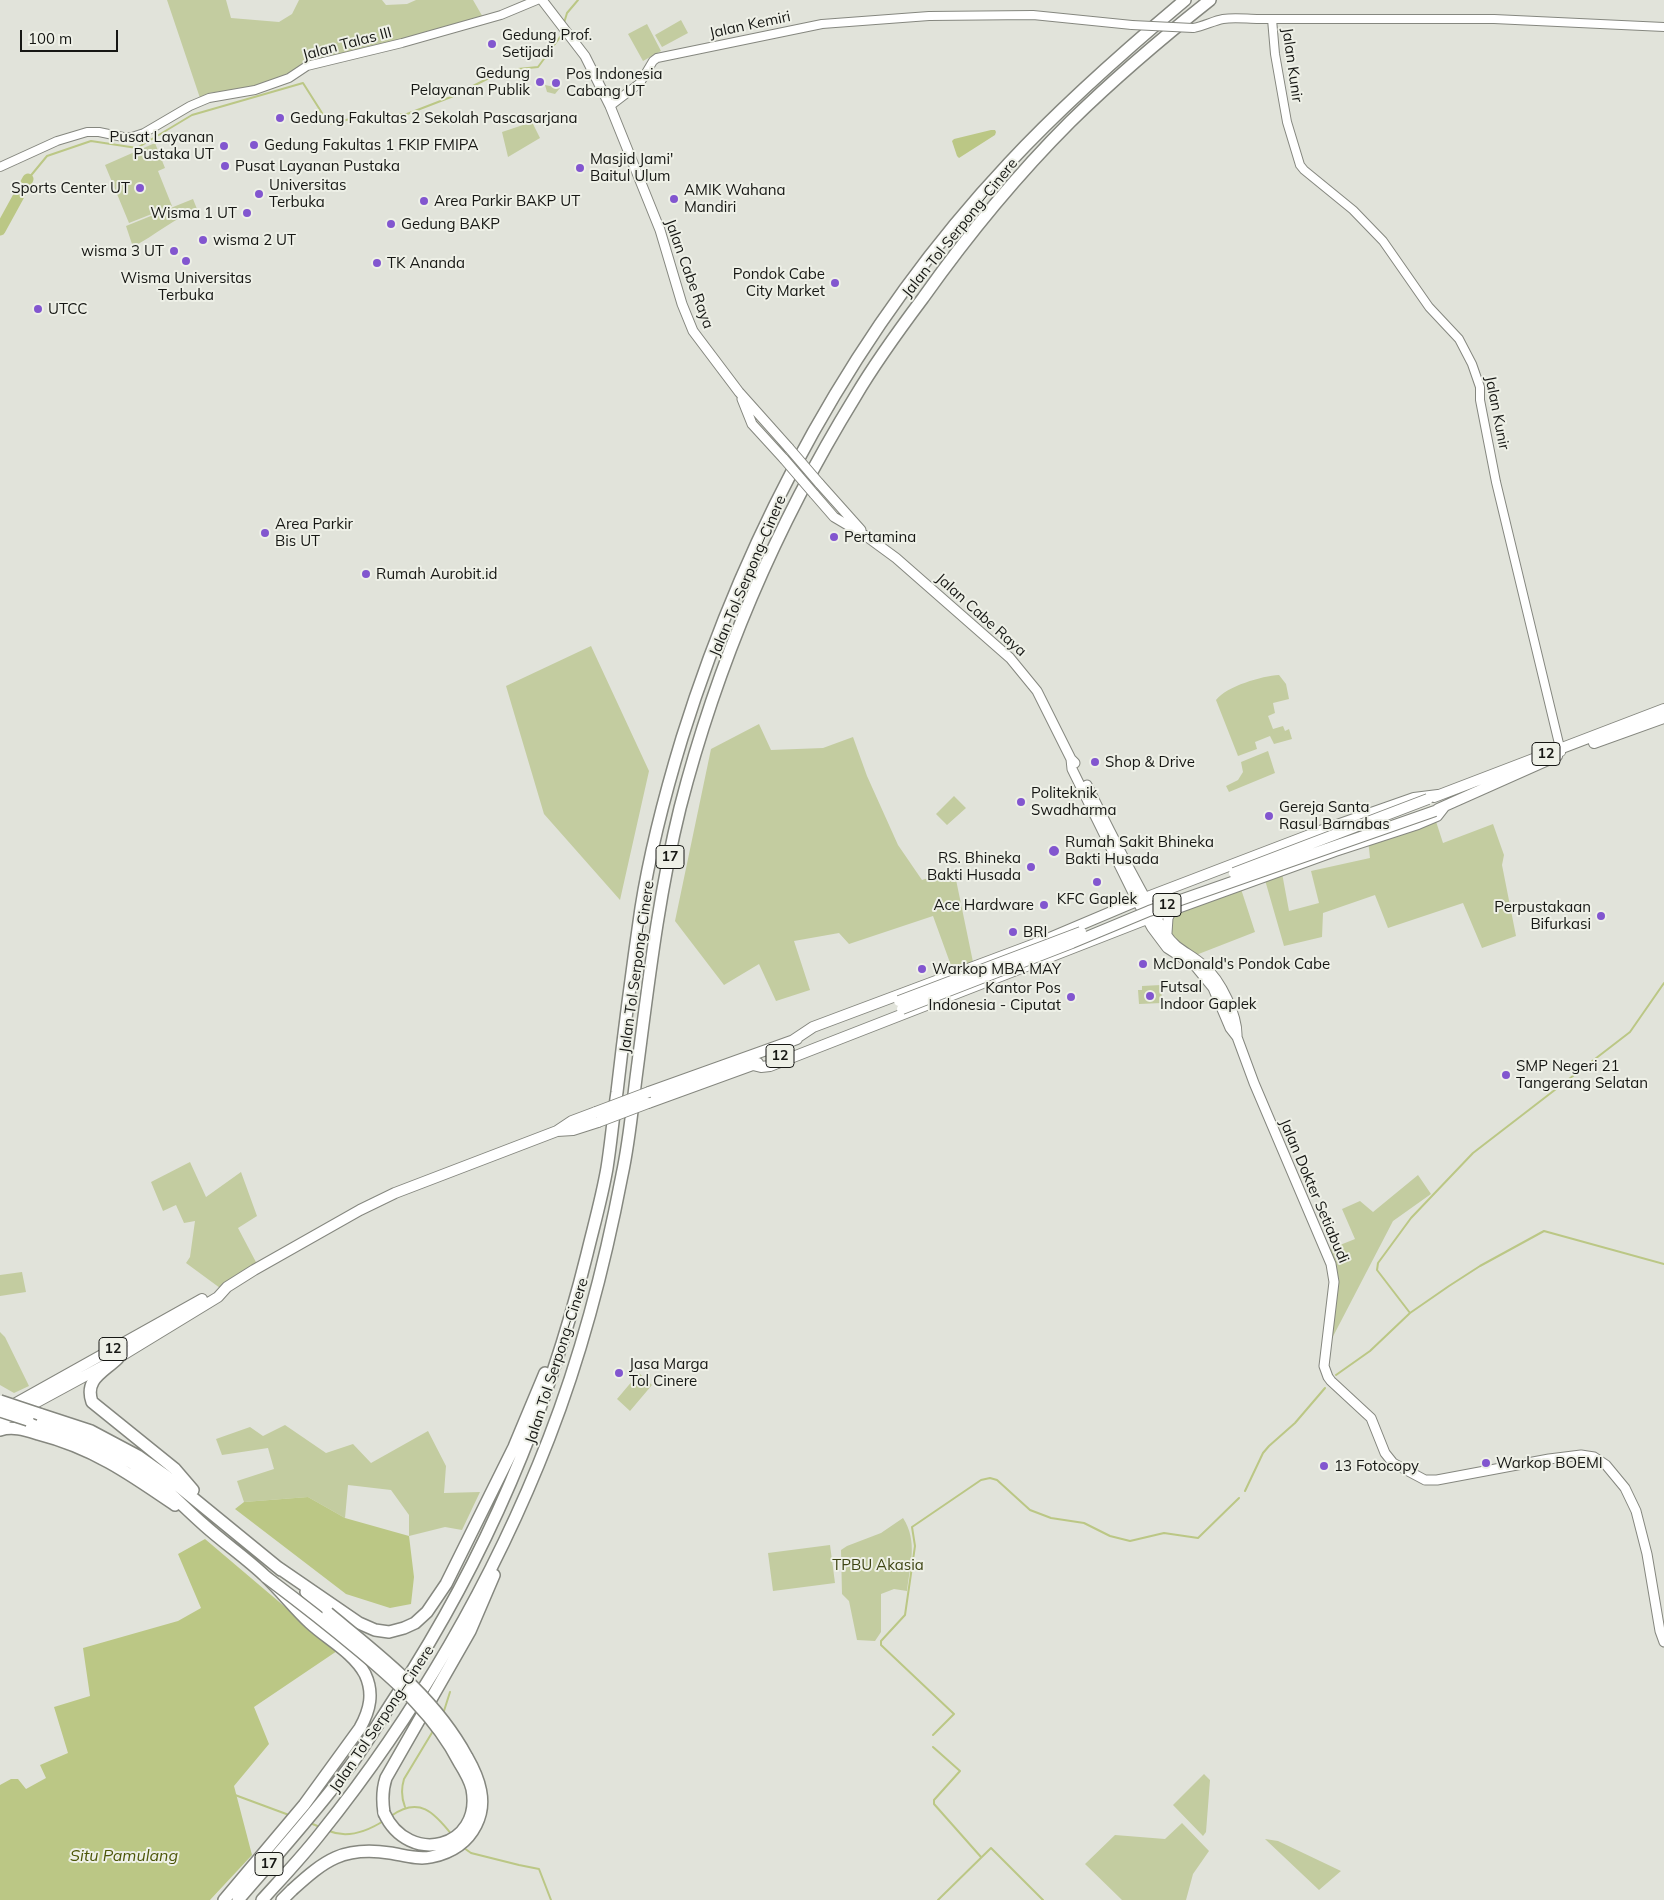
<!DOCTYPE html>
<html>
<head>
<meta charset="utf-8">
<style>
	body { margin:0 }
	#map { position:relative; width:1664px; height:1900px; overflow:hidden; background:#e1e3da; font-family:Mulish,sans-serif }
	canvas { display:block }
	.scale { position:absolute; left:20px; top:30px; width:98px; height:22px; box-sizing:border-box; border:2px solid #161714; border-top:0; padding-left:6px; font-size:15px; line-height:18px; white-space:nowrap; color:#161714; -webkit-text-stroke:4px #eef0e7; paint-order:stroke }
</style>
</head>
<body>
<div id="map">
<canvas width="1664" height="1900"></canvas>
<div class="scale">100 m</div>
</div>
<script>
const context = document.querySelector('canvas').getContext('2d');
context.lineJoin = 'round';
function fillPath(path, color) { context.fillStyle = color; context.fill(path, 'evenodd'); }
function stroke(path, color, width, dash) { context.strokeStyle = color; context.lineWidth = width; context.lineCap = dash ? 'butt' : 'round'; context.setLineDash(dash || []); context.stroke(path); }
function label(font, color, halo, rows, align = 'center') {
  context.font = font + ' Mulish,sans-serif'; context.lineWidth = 4; context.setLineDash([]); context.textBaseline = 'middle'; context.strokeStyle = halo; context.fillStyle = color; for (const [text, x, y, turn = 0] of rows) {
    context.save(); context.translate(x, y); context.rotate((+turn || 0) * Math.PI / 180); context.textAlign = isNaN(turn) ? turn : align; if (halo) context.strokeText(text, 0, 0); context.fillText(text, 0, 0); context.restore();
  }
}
fillPath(new Path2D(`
	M 167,0 L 226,0 L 231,18 L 279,22 L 292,14 L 299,0 L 382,0 L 386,5 L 407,4 L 416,0 L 473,0 L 484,19 L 335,59 L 258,86 L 209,93 L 200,98 Z
	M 681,20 L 688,33 L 662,47 L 655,35 Z
	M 647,24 L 661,51 L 643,61 L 628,34 Z
	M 545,85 L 560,88 L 555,94 L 547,92 Z
	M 532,122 L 540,138 L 508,157 L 502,132 Z
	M 155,143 L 165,168 L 158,171 L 172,206 L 129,223 L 105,165 Z
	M 193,199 L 197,209 C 174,219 155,235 133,247 L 126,226 Z
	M 591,646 L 649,771 L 620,900 L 544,814 L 506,686 Z
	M 1279,675 L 1286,684 L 1289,699 L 1273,703 L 1275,713 L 1268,716 L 1273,729 L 1283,726 L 1285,731 L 1289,729 L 1292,739 L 1274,744 L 1270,736 L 1255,742 L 1257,749 L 1238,756 L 1216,700 C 1227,686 1262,676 1279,675 Z
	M 759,724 L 771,750 L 823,748 L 853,737 L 867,776 L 898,845 L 922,880 L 954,870 L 973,962 L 953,971 L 933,916 L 849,944 L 839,933 L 794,941 L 810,990 L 776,1001 L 759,964 L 724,985 L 675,921 L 711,749 Z
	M 1268,751 L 1275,773 L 1229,792 L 1226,786 L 1238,780 L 1243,772 L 1241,762 Z
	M 954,796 L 966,808 L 947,825 L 936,814 Z
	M 1431,806 L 1443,843 L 1493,824 L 1504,855 L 1502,865 L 1516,936 L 1482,948 L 1463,903 L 1388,928 L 1375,895 L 1323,913 L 1322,937 L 1284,946 L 1265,880 L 1282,873 L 1289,911 L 1319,903 L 1311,871 L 1370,858 L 1367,830 Z
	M 1241,889 L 1255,932 L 1196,955 L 1178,945 L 1170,931 L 1175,912 Z
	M 1161,985 L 1162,1003 L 1139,1004 L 1138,990 L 1142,990 L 1142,986 Z
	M 190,1162 L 206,1197 L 241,1172 L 257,1216 L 238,1228 L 257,1264 L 220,1288 L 186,1263 L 190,1257 L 195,1221 L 184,1223 L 176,1205 L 163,1211 L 151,1182 Z
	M 1418,1175 L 1431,1194 L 1393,1221 L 1327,1348 L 1335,1276 L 1325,1251 L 1355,1239 L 1342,1209 L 1360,1201 L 1373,1212 Z
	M 22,1272 L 26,1292 L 0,1296 L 0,1275 Z
	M 0,1332 L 5,1337 L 29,1386 L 14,1393 L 0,1385 Z
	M 639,1373 L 652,1385 L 630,1411 L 617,1399 Z
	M 285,1425 L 326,1453 L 353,1444 L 371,1463 L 428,1431 L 446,1466 L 444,1493 L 480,1492 L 462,1530 L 445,1527 L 409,1536 L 409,1515 L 391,1490 L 348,1485 L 345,1518 L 308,1497 L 244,1502 L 237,1481 L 274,1469 L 268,1448 L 222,1455 L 216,1439 L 250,1427 L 263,1436 Z
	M 903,1518 C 918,1541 910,1565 907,1591 L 894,1589 L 881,1594 L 881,1632 L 875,1641 L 857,1640 L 849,1601 L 842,1594 L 841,1550 L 847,1546 L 881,1533 Z
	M 830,1545 L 835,1583 L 773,1591 L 768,1553 Z
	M 1204,1774 L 1210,1780 L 1206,1832 L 1203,1836 L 1173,1805 Z
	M 1182,1823 L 1209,1851 L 1193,1874 L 1186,1900 L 1122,1900 L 1085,1864 L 1115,1835 L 1165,1839 Z
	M 1265,1839 L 1278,1841 L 1341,1871 L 1319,1890 Z`), '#c3cca0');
fillPath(new Path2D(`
	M 991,130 L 995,130 L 996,132 L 995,135 L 959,158 L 957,156 L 952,141 L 954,139 Z
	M 308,1497 L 345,1518 L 409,1536 L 414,1577 L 411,1604 L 390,1608 L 346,1594 L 235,1509 L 244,1502 Z
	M 205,1539 L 337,1651 L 254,1707 L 269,1744 L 234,1786 L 252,1855 L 210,1900 L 0,1900 L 0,1785 L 11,1779 L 18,1779 L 26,1789 L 46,1778 L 40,1765 L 68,1753 L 54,1707 L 90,1696 L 83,1648 L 178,1621 L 201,1608 L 178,1554 Z`), '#bbc785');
stroke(new Path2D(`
	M 564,23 L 567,13 L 578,0
	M 28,179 L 47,156 L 91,141 L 137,148 L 192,115 L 303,83 L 329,124 L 367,115 L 407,114 L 451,97 L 493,76 L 518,69 L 538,67 L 563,33
	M 1410,1313 L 1377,1270 L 1378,1263 L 1411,1218 L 1473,1153 L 1630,1032 L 1664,983
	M 1336,1375 L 1370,1351 L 1410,1313 L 1449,1286 L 1480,1266 L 1544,1231 L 1664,1264
	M 1245,1491 L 1263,1453 L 1269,1446 L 1295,1423 L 1325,1388
	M 443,1714 L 450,1692
	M 933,1735 L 954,1714 L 881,1645 L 881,1641 L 905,1615 L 915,1546 L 912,1527 L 981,1480 L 990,1478 L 997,1480 L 1030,1510 L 1051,1518 L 1084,1523 L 1110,1536 L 1130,1541 L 1164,1533 L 1198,1538 L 1239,1498
	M 933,1747 L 960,1771 L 934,1800 L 934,1804 L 981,1857
	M 235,1795 L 289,1815
	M 405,1807 C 401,1797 401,1789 404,1779 L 433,1731
	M 391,1816 C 419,1796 434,1812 452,1835
	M 310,1823 L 320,1827
	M 329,1831 C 348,1839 368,1831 385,1820
	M 464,1848 L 471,1853 L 519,1865 L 539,1869 L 551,1900
	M 938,1900 L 991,1848 L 1043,1900`), '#bbc785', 2);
stroke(new Path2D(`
	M 0,230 L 28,179`), '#bbc785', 11);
const tertiary = new Path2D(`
	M 1272,19 L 1275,54 L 1287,122 L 1300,165 L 1304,170 L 1353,210 L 1383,241 L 1429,307 L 1459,339 L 1472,364 L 1480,387 L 1480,400 L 1496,482 L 1561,752
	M 1193,28 C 1204,26 1213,21 1223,19 C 1235,17 1247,19 1259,19 L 1494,19 L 1664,27
	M 610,106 L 640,83 L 653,61 L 657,58 L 822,24 L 929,16 L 1033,15 L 1132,25
	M 0,167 L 57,141 L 87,132 L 99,132 L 123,137 L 132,137 L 144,133 L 190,106 L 209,98 L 255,90 L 289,78 L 307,66 L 402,43 L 501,15 L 537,0`);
const secondary = new Path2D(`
	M 542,0 L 585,56 L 610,106 L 660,230 L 682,304 L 693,331 L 739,392 L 789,448
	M 742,399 L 752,424 L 784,459
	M 819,483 L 861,530
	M 814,494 L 834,517 L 866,536 L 896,558 L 1010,658 L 1037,691 L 1071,759 L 1075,763
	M 1071,759 L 1072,769 L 1137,901 L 1152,928 L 1167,948 L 1195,966 L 1213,988 L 1230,1028 L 1237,1037 L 1254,1083 L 1331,1264 L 1334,1282 L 1324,1366 L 1328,1377 L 1331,1381 L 1371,1418 L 1385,1453 L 1393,1463 L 1425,1480 L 1437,1480 L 1549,1459 L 1581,1455 L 1594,1457 L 1606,1465 L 1625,1488 L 1636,1511 L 1647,1554 L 1660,1631 L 1664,1642
	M 1087,785 C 1112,836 1137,886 1166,934 C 1177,951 1191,953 1204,966 C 1221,980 1238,1016 1237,1037
	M 1167,933 L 1168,918 L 1172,910`);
const trunk = new Path2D(`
	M 1594,743 L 1664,718
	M 1434,797 L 1664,709
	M 1438,809 L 1557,756
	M 792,1041 L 813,1027 L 1040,942 L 1137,901 L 1320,831 L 1414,798 L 1438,795
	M 753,1065 L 761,1067 L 770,1066 L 1147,919 L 1335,851 L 1418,824 L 1437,816 L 1444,807
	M 649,1092 L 797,1039
	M 648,1103 L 758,1063
	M 557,1131 L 573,1130 L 598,1122
	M 7,1408 L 202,1299
	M 0,1422 L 118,1358 L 218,1297 L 227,1287 L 254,1270 L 360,1210 L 395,1193 L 557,1131 L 572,1121 L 596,1112`);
const motorway = new Path2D(`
	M 118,1358 C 104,1372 84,1379 92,1402 L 175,1469 L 193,1490
	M 39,1414 L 91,1431 L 138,1456 L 166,1476 L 281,1570
	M 28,1420 C 64,1432 100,1443 132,1463 C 160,1481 180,1504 204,1525 C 224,1543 246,1558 265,1576 C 281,1591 294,1608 310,1623 C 327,1639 353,1652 365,1674 C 374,1693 370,1710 360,1728 L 304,1805 L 224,1900
	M 0,1430 C 13,1426 25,1430 38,1434 C 93,1448 130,1474 175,1505
	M 276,1566 L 359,1623 L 375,1630 L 389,1632 L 404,1628 L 415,1623 L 427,1612 L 446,1584 L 514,1447 L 545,1373
	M 306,1592 L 328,1613
	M 384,1813 C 382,1800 382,1790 386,1778 L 470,1631 L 494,1575
	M 238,1900 C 276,1856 315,1813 350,1766 C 367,1743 382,1717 398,1693 C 487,1556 548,1412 587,1254 C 594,1225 602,1197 607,1168 C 611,1143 613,1118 617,1092 C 624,1031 632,970 641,908 C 650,851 665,794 682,738 C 748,527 857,325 1009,163 C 1064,104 1123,52 1185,0
	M 262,1900 C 282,1878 302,1857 320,1834 C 415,1716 494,1580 549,1438 C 582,1353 605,1264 622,1175 C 629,1143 632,1110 636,1078 C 648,987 658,897 680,808 C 717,664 777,524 855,397 C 875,363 899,330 923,298 C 967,236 1016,176 1070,122 C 1114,79 1162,38 1210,0
	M 282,1900 L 292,1890`);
stroke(tertiary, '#85877f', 10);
stroke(secondary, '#85877f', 11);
stroke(trunk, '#85877f', 12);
stroke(motorway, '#85877f', 14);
stroke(tertiary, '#fff', 8);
stroke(secondary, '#fff', 9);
stroke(trunk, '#fff', 10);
stroke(motorway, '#fff', 11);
const tertiaryBridge = new Path2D(`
	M 1132,25 L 1193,28`);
const secondaryBridge = new Path2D(`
	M 789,448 L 819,483
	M 784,459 L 814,494`);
const trunkBridge = new Path2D(`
	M 1234,873 L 1428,799
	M 899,1001 L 1081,932
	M 902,1009 L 1072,943 L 1149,911 L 1435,811
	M 596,1112 L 649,1092
	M 598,1122 L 648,1103`);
const motorwayBridge = new Path2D(`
	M 0,1401 L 39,1414
	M 0,1411 L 28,1420
	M 266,1577 C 298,1601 330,1626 361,1652 C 399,1684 436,1717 459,1762 C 464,1770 470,1780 472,1789 C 483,1848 409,1867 384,1813
	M 292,1890 C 325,1860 343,1846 390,1853 C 403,1855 418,1860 431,1857 C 450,1853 467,1843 476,1825 C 488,1802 479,1778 467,1757 C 434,1696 380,1656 328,1613`);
stroke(tertiaryBridge, '#85877f', 10, []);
stroke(secondaryBridge, '#85877f', 11, []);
stroke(trunkBridge, '#85877f', 12, []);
stroke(motorwayBridge, '#85877f', 14, []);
stroke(tertiaryBridge, '#fff', 8);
stroke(secondaryBridge, '#fff', 9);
stroke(trunkBridge, '#fff', 10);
stroke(motorwayBridge, '#fff', 11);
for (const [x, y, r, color] of [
	[492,44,5,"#8256cf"],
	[540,82,5,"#8256cf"],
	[556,83,5,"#8256cf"],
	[280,118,5,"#8256cf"],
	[254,145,5,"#8256cf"],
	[224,146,5,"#8256cf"],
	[225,166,5,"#8256cf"],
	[580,168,5,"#8256cf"],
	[140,188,5,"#8256cf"],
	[259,194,5,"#8256cf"],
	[674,199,5,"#8256cf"],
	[424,201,5,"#8256cf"],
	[247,213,5,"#8256cf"],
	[391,224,5,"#8256cf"],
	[203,240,5,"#8256cf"],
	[174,251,5,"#8256cf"],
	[186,261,5,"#8256cf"],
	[377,263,5,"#8256cf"],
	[835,283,5,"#8256cf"],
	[38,309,5,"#8256cf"],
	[265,533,5,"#8256cf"],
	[834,537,5,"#8256cf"],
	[366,574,5,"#8256cf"],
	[1095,762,5,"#8256cf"],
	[1021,802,5,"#8256cf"],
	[1269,816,5,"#8256cf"],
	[1054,851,6,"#8256cf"],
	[1031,867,5,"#8256cf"],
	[1097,882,5,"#8256cf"],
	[1044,905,5,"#8256cf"],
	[1601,916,5,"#8256cf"],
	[1013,932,5,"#8256cf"],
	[1143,964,5,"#8256cf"],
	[922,969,5,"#8256cf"],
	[1150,996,5,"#8256cf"],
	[1071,997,5,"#8256cf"],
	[1506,1075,5,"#8256cf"],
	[619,1373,5,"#8256cf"],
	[1486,1463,5,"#8256cf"],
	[1324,1466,5,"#8256cf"]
]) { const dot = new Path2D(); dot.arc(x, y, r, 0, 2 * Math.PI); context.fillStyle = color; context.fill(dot); stroke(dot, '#eef0e7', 2); }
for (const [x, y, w] of [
	[1546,754,28],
	[670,857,28],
	[1167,905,28],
	[780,1056,28],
	[113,1349,28],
	[269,1864,28]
]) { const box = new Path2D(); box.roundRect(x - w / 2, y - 11.5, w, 23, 4); context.fillStyle = '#eef0e7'; context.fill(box); stroke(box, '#161714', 1); }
label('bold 14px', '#161714', null, [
	["12",1546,754],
	["17",670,857],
	["12",1167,905],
	["12",780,1056],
	["12",113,1349],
	["17",269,1864]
]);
label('15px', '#161714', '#eef0e7', [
	["Jalan Kemiri",750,25,-12],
	["Jalan Talas III",347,44,-15],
	["Jalan Kunir",1292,65,82],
	["Jalan Tol Serpong–Cinere",960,228,-51],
	["Jalan Cabe Raya",689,274,70],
	["Jalan Kunir",1497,413,79],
	["Jalan Tol Serpong–Cinere",748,576,-67],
	["Jalan Cabe Raya",981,615,42],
	["Jalan Tol Serpong–Cinere",637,967,-82],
	["Jalan Dokter Setiabudi",1314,1191,67],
	["Jalan Tol Serpong–Cinere",557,1361,-72],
	["Jalan Tol Serpong–Cinere",382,1719,-56]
]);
label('15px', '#161714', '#eef0e7', [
	["Gedung Prof.",502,35],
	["Setijadi",502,52],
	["Gedung",530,73,"right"],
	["Pelayanan Publik",530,90,"right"],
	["Pos Indonesia",566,74],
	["Cabang UT",566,91],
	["Gedung Fakultas 2 Sekolah Pascasarjana",290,118],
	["Pusat Layanan",214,137,"right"],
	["Pustaka UT",214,154,"right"],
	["Gedung Fakultas 1 FKIP FMIPA",264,145],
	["Masjid Jami'",590,159],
	["Baitul Ulum",590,176],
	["Pusat Layanan Pustaka",235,166],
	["Universitas",269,185],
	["Terbuka",269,202],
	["Sports Center UT",130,188,"right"],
	["AMIK Wahana",684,190],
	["Mandiri",684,207],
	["Area Parkir BAKP UT",434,201],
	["Wisma 1 UT",237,213,"right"],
	["Gedung BAKP",401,224],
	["wisma 2 UT",213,240],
	["wisma 3 UT",164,251,"right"],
	["TK Ananda",387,263],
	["Pondok Cabe",825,274,"right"],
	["City Market",825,291,"right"],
	["Wisma Universitas",186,278,"center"],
	["Terbuka",186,295,"center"],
	["UTCC",48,309],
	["Area Parkir",275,524],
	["Bis UT",275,541],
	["Pertamina",844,537],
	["Rumah Aurobit.id",376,574],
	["Shop & Drive",1105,762],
	["Politeknik",1031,793],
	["Swadharma",1031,810],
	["Gereja Santa",1279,807],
	["Rasul Barnabas",1279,824],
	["Rumah Sakit Bhineka",1065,842],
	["Bakti Husada",1065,859],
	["RS. Bhineka",1021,858,"right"],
	["Bakti Husada",1021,875,"right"],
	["KFC Gaplek",1097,899,"center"],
	["Ace Hardware",1034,905,"right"],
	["Perpustakaan",1591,907,"right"],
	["Bifurkasi",1591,924,"right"],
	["BRI",1023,932],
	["McDonald's Pondok Cabe",1153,964],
	["Warkop MBA MAY",932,969],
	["Futsal",1160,987],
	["Indoor Gaplek",1160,1004],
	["Kantor Pos",1061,988,"right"],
	["Indonesia - Ciputat",1061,1005,"right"],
	["SMP Negeri 21",1516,1066],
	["Tangerang Selatan",1516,1083],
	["Jasa Marga",629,1364],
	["Tol Cinere",629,1381],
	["Warkop BOEMI",1496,1463],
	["13 Fotocopy",1334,1466]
], 'left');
label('15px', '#3d4412', '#eef0e7', [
	["TPBU Akasia",878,1565]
]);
label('italic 16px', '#4c5608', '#eef0e7', [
	["Situ Pamulang",124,1856]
]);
</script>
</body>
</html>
